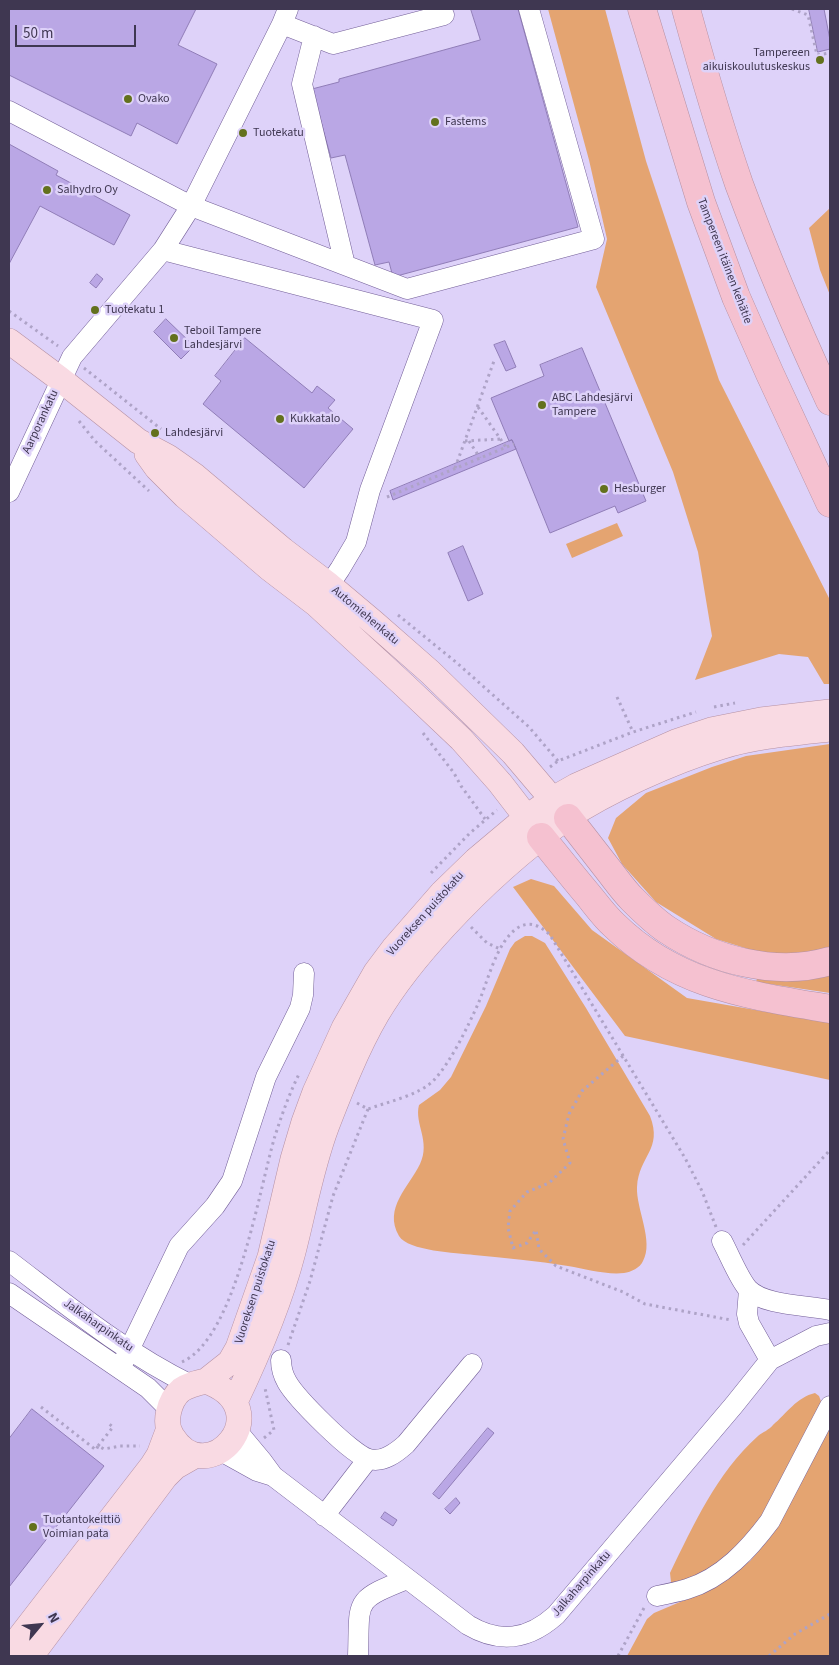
<!DOCTYPE html>
<html>
<head>
<meta charset="utf-8">
<style>
	body { margin:0 }
	#map { position:relative; width:839px; height:1665px; overflow:hidden; background:#ded2f9; font-family:"Source Sans 3",sans-serif }
	canvas { display:block }
	.frame { position:absolute; inset:0; border:10px solid #3f3751; pointer-events:none }
	.north { position:absolute; left:15px; top:1600px; width:50px; height:50px; -webkit-text-stroke:4px #ded2f9; paint-order:stroke; rotate:62deg; font-size:14px; font-weight:700; line-height:20px; text-align:center; color:#3f3751 }
	.north::after { content:''; display:block; margin:auto; width:18px; height:22px; background:#3f3751; clip-path:polygon(50% 0,100% 100%,50% 72%,0 100%) }
	.scale { position:absolute; left:15px; top:25px; width:121px; height:22px; box-sizing:border-box; border:2px solid #3f3751; border-top:0; padding-left:6px; font-size:15px; line-height:18px; white-space:nowrap; color:#3f3751; -webkit-text-stroke:4px #ded2f9; paint-order:stroke }
</style>
</head>
<body>
<div id="map">
<canvas width="839" height="1665"></canvas>
<div class="frame"></div>
<div class="north">N</div>
<div class="scale">50 m</div>
</div>
<script>
const context = document.querySelector('canvas').getContext('2d');
context.lineJoin = 'round';
function fillPath(path, color) { context.fillStyle = color; context.fill(path, 'evenodd'); }
function stroke(path, color, width, dash) { context.strokeStyle = color; context.lineWidth = width; context.lineCap = dash ? 'butt' : 'round'; context.setLineDash(dash || []); context.stroke(path); }
function label(font, color, halo, rows, align = 'center') {
  context.font = font + ' "Source Sans 3",sans-serif'; context.lineWidth = 5; context.setLineDash([]); context.textBaseline = 'middle'; context.strokeStyle = halo; context.fillStyle = color; for (const [text, x, y, turn = 0] of rows) {
    context.save(); context.translate(x, y); context.rotate((+turn || 0) * Math.PI / 180); context.textAlign = isNaN(turn) ? turn : align; if (halo) context.strokeText(text, 0, 0); context.fillText(text, 0, 0); context.restore();
  }
}
fillPath(new Path2D(`
	M 548,9 L 605,9 L 646,161 L 719,380 L 830,600 L 830,684 L 824,684 L 808,657 L 779,654 L 695,680 L 712,636 L 698,552 L 673,472 L 596,287 L 607,239 L 589,160 Z
	M 830,208 L 830,295 L 820,270 L 809,228 Z
	M 617,523 L 623,536 L 572,558 L 566,544 Z
	M 830,744 L 830,950 L 771,956 L 716,939 L 656,902 L 622,864 L 608,838 L 616,818 L 646,793 L 712,767 L 746,756 Z
	M 531,879 L 554,886 L 592,930 L 687,998 L 830,1023 L 830,1080 L 625,1036 L 513,887 Z
	M 525,936 L 532,936 L 545,943 L 586,1008 L 650,1116 C 663,1150 639,1155 637,1187 C 636,1209 654,1241 643,1261 C 640,1268 631,1272 624,1273 C 606,1275 586,1269 568,1266 C 537,1261 505,1258 474,1255 C 457,1253 408,1251 399,1236 C 383,1208 409,1187 420,1164 C 431,1141 414,1124 419,1105 L 440,1090 L 451,1077 L 486,1006 L 510,949 L 515,942 Z
	M 830,972 L 830,993 L 756,982 L 758,975 Z
	M 815,1393 L 819,1396 L 822,1404 L 777,1499 L 722,1566 L 674,1586 L 671,1582 L 670,1573 C 694,1524 716,1474 758,1436 C 763,1432 769,1430 773,1425 C 786,1414 797,1397 815,1393 Z
	M 830,1421 L 830,1656 L 627,1656 L 647,1619 L 654,1613 L 713,1588 L 750,1561 L 772,1535 Z`), '#e4a471');
const building = new Path2D(`
	M 9,9 L 196,9 L 178,45 L 217,64 L 177,144 L 137,123 L 131,136 L 9,75 Z
	M 471,9 L 518,9 L 578,227 L 393,277 L 389,262 L 375,265 L 345,155 L 331,158 L 312,89 L 339,82 L 339,79 L 480,40 Z
	M 809,9 L 824,9 L 830,40 L 830,49 L 818,52 Z
	M 9,144 L 58,171 L 56,175 L 130,215 L 114,245 L 40,206 L 9,264 Z
	M 97,274 L 103,279 L 96,288 L 90,283 Z
	M 166,319 L 194,346 L 181,359 L 154,332 Z
	M 245,338 L 312,393 L 317,386 L 335,400 L 328,408 L 353,429 L 304,488 L 203,404 L 221,381 L 215,376 Z
	M 505,341 L 516,367 L 506,371 L 494,345 Z
	M 582,348 L 646,501 L 618,513 L 615,506 L 550,533 L 514,444 L 512,440 L 509,441 L 491,398 L 544,376 L 540,365 Z
	M 512,440 L 516,449 L 393,500 L 390,491 Z
	M 463,546 L 483,594 L 468,601 L 448,553 Z
	M 32,1409 L 104,1466 L 9,1587 L 9,1439 Z
	M 488,1428 L 494,1433 L 439,1499 L 433,1494 Z
	M 456,1498 L 460,1503 L 450,1514 L 445,1509 Z
	M 385,1512 L 397,1520 L 393,1526 L 381,1518 Z`);
fillPath(building, '#baa7e5');
stroke(building, '#907db7', 1);
const minor = new Path2D(`
	M 282,24 L 333,44 L 444,15
	M 314,36 L 302,84 L 345,265
	M 9,111 L 191,206 L 407,289 L 594,239 L 529,9
	M 163,250 L 433,320 L 370,490 L 356,542 L 340,569 L 321,597
	M 9,492 L 72,357 L 163,250 L 191,206 L 282,24 L 288,9
	M 722,1241 C 729,1254 739,1279 748,1289 C 764,1306 808,1305 830,1310
	M 9,1261 C 67,1305 125,1353 191,1385
	M 749,1290 L 747,1314 L 749,1323 L 770,1360
	M 9,1293 L 148,1388 L 169,1409
	M 281,1360 C 281,1368 283,1375 287,1382 C 296,1398 352,1455 369,1459 C 383,1463 396,1453 406,1444 L 472,1364
	M 120,1369 L 179,1246 L 215,1206 L 232,1181 L 266,1077 L 300,1008 L 303,995 L 304,973
	M 237,1431 L 262,1461 L 273,1476
	M 221,1451 L 257,1471 L 273,1476 L 468,1625 C 500,1644 528,1640 556,1615 L 734,1405 L 770,1360 L 816,1336 L 830,1333
	M 324,1516 L 368,1459
	M 657,1596 C 667,1594 677,1592 687,1589 C 723,1578 749,1549 770,1521 L 830,1406
	M 358,1656 C 360,1600 352,1601 407,1579`);
const major = new Path2D(`
	M 9,341 L 60,379 L 138,441 L 168,457 L 195,476 L 283,550 L 329,585 L 373,622 L 430,672 L 513,753 L 563,812
	M 147,454 L 157,468 L 185,496 L 269,568 L 316,604 L 404,685 L 461,739 L 500,783 L 537,831
	M 206,1381 L 230,1362 L 238,1348 L 270,1257 L 293,1159 L 304,1122 L 315,1092 L 344,1028 L 376,972 L 394,948 L 442,893 L 476,860 L 526,818 L 553,799 L 576,786 L 678,741 L 711,730 L 761,720 L 830,712
	M 206,1381 C 282,1409 208,1494 172,1436 C 163,1423 169,1400 181,1390 C 188,1385 197,1383 206,1381 Z
	M 235,1402 C 257,1356 280,1302 293,1252 C 304,1210 311,1167 327,1125 C 341,1089 357,1048 377,1014 C 396,982 420,953 445,926 C 481,887 522,850 565,819 C 607,791 671,762 720,747 C 755,736 794,733 830,729
	M 9,1651 L 152,1466 L 159,1455 L 168,1431
	M 31,1656 L 165,1477 L 175,1467 L 196,1455`);
const highway = new Path2D(`
	M 642,9 L 701,202 L 736,297 L 770,374 L 830,503
	M 686,9 C 702,67 719,126 739,184 C 766,257 797,330 830,401
	M 568,818 C 582,836 596,854 610,872 C 617,881 624,891 632,899 C 642,909 654,921 666,929 C 712,960 776,977 830,961
	M 541,837 C 557,857 573,877 589,896 C 597,906 605,917 614,925 C 676,986 749,995 830,1009`);
stroke(minor, '#735f98', 21);
stroke(major, '#b591a4', 26);
stroke(highway, '#b591a4', 29);
stroke(new Path2D(`
	M 792,9 L 808,15 L 817,55 L 830,53
	M 9,311 L 58,346
	M 84,368 L 161,429
	M 478,407 L 506,447
	M 79,421 L 95,441 L 149,491
	M 465,441 L 500,439
	M 469,441 L 480,458
	M 455,468 L 494,361
	M 387,497 L 514,444
	M 398,615 L 457,663 L 529,727 L 558,761
	M 617,697 L 633,732
	M 714,707 L 735,703
	M 423,733 L 454,773 L 461,786 L 485,819
	M 550,767 L 558,761 L 633,732 L 696,712
	M 431,873 L 470,833 L 497,810
	M 471,927 L 487,943 L 500,949
	M 623,1056 L 582,1091 L 569,1114 L 563,1139 L 570,1163 L 549,1183 L 527,1192 L 510,1211 L 508,1228 L 513,1248 L 527,1243 L 536,1230 L 539,1249 L 556,1266 L 623,1292 L 645,1304 L 731,1320
	M 357,1103 L 368,1109 C 387,1102 420,1095 434,1080 C 451,1062 468,1026 478,1004 C 488,981 496,944 516,929 C 528,920 540,925 550,935 L 685,1158 L 702,1191 L 716,1227
	M 743,1245 L 830,1150
	M 288,1345 L 310,1281 L 333,1196 L 368,1109
	M 182,1362 C 236,1338 259,1189 275,1136 C 282,1114 290,1092 300,1072
	M 41,1407 L 96,1450 L 98,1446 L 104,1449 L 120,1446 L 140,1446
	M 264,1438 L 274,1430 L 265,1388
	M 98,1446 L 113,1427 L 108,1423
	M 618,1656 L 644,1608
	M 769,1656 L 795,1634 L 830,1614`), '#aea3c7', 3, [2.5, 4]);
stroke(minor, '#fff', 20);
stroke(major, '#f9dae3', 25);
stroke(highway, '#f5c1d0', 28);
for (const [x, y, r, color] of [
	[820,60,5,"#63711d"],
	[128,99,5,"#63711d"],
	[435,122,5,"#63711d"],
	[243,133,5,"#63711d"],
	[47,190,5,"#63711d"],
	[95,310,5,"#63711d"],
	[174,338,5,"#63711d"],
	[542,405,5,"#63711d"],
	[280,419,5,"#63711d"],
	[155,433,5,"#63711d"],
	[604,489,5,"#63711d"],
	[33,1527,5,"#63711d"]
]) { const dot = new Path2D(); dot.arc(x, y, r, 0, 2 * Math.PI); context.fillStyle = color; context.fill(dot); stroke(dot, '#ded2f9', 2); }
label('12px', '#3f3751', '#ded2f9', [
	["Tampereen",810,53,"right"],
	["aikuiskoulutuskeskus",810,67,"right"],
	["Ovako",138,99],
	["Fastems",445,122],
	["Tuotekatu",253,133],
	["Salhydro Oy",57,190],
	["Tuotekatu 1",105,310],
	["Teboil Tampere",184,331],
	["Lahdesjärvi",184,345],
	["ABC Lahdesjärvi",552,398],
	["Tampere",552,412],
	["Kukkatalo",290,419],
	["Lahdesjärvi",165,433],
	["Hesburger",614,489],
	["Tuotantokeittiö",43,1520],
	["Voimian pata",43,1534]
], 'left');
label('12px', '#3f3751', '#ded2f9', [
	["Tampereen itäinen kehätie",724,261,69],
	["Aarporankatu",41,422,-65],
	["Automiehenkatu",365,616,40],
	["Vuoreksen puistokatu",426,914,-48],
	["Vuoreksen puistokatu",256,1292,-72],
	["Jalkaharpinkatu",98,1326,35],
	["Jalkaharpinkatu",582,1584,-49]
]);
</script>
</body>
</html>
